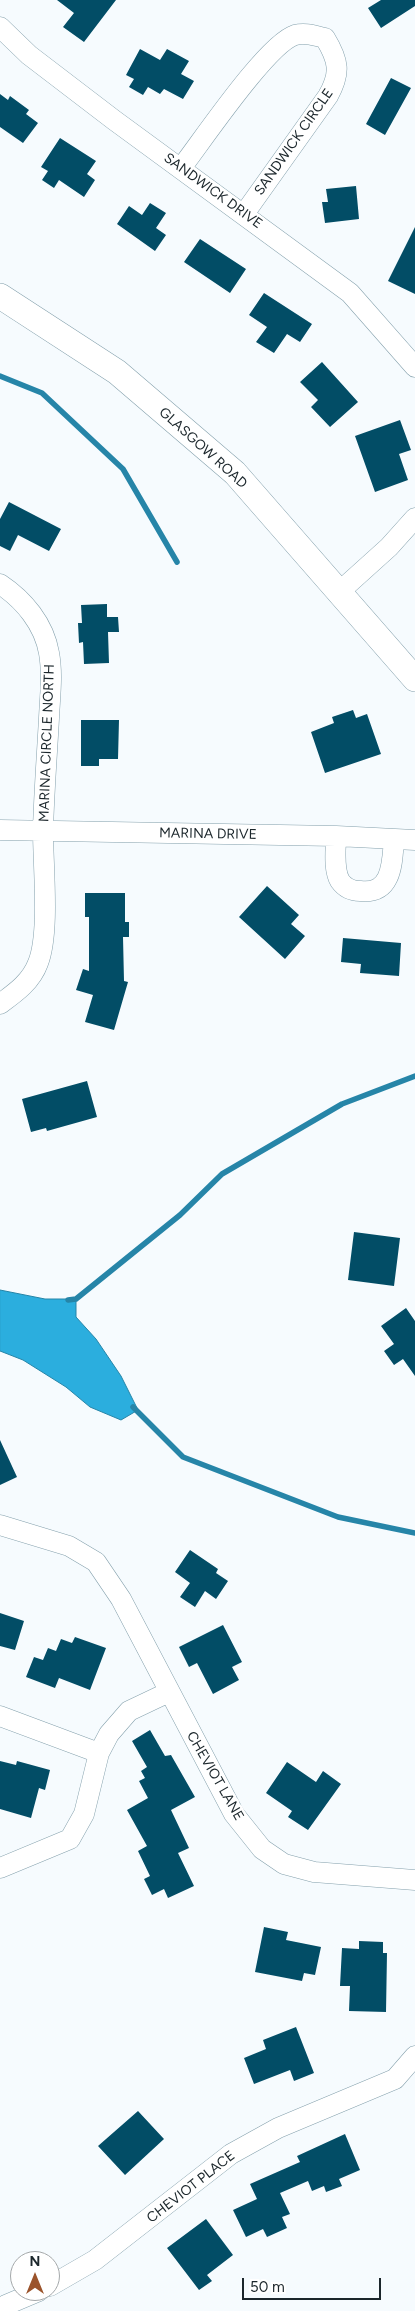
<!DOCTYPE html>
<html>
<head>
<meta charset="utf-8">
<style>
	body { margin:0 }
	#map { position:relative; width:415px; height:2311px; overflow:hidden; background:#f6fbfe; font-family:Figtree,sans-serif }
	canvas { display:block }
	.north { position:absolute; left:10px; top:2251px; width:50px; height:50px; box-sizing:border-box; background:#fff; border:1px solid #a4a8aa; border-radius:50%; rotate:0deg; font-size:14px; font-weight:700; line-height:20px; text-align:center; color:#1b262b }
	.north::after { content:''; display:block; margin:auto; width:18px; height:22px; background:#9b542c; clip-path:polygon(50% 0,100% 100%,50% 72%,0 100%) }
	.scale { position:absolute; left:242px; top:2278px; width:139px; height:22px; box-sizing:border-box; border:2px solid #1b262b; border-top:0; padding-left:6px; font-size:15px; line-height:18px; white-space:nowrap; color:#1b262b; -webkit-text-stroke:4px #fff; paint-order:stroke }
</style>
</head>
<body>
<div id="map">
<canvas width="415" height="2311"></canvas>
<div class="north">N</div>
<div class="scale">50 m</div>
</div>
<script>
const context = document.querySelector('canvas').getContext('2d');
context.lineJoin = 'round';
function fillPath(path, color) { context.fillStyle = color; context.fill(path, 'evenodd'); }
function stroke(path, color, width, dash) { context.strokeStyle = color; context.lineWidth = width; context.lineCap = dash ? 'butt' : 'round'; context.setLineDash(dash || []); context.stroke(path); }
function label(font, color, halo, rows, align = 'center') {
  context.font = font + ' Figtree,sans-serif'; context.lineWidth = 5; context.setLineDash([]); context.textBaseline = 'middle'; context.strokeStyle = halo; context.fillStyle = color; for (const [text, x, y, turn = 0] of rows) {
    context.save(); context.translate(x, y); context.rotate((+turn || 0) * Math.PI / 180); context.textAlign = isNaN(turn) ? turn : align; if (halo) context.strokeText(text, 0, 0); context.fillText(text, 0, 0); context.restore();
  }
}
const water = new Path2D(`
	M 0,1290 L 45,1299 L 76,1299 L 76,1317 L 96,1339 L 121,1376 L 138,1410 L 121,1420 L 90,1407 L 66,1387 L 23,1360 L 0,1351 Z`);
fillPath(water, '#2baede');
stroke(water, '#2685a8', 1);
stroke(new Path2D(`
	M 0,376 L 42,393 L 123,469 L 177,562
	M 68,1300 L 76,1299 L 180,1215 L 222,1174 L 342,1104 L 415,1076
	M 133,1407 L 183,1457 L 338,1517 L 415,1533`), '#2685a8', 5.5);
fillPath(new Path2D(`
	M 57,0 L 116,0 L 84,42 L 63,27 L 74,13 Z
	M 381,0 L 415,0 L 415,6 L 381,28 L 368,8 Z
	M 140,49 L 160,60 L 167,49 L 189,61 L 181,74 L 194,81 L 183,99 L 164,89 L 160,94 L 148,87 L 143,95 L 129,87 L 134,79 L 126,75 Z
	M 391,78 L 411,88 L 385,135 L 366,124 Z
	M 0,94 L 8,100 L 10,96 L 29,110 L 26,114 L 38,123 L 23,143 L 0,127 Z
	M 60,138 L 96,161 L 87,174 L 95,180 L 84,197 L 59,180 L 54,188 L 42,180 L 48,171 L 41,167 Z
	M 356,186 L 359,219 L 325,223 L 322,202 L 328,202 L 326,189 Z
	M 150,203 L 166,213 L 156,228 L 166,235 L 155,251 L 117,224 L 129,206 L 142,215 Z
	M 415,227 L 415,294 L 388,281 Z
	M 200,239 L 246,269 L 230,293 L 184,262 Z
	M 264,293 L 312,324 L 300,342 L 287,334 L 274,353 L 256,342 L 267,327 L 249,315 Z
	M 322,362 L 358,402 L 330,427 L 311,407 L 318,400 L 300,382 Z
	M 400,420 L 411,450 L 399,454 L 408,480 L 375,492 L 355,436 Z
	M 9,502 L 61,529 L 49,551 L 18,535 L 10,551 L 0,546 L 0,519 Z
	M 107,604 L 107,617 L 118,617 L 119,632 L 108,632 L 109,663 L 84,664 L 83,642 L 79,643 L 78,623 L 82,623 L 81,605 Z
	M 353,710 L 356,718 L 367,714 L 381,754 L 325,773 L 311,732 L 334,723 L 332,717 Z
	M 81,720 L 119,720 L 118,759 L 99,759 L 99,766 L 81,766 Z
	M 267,886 L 299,915 L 291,924 L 305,936 L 285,959 L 239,917 Z
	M 85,893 L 125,893 L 125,922 L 129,922 L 129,937 L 123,937 L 124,981 L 128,982 L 114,1030 L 85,1022 L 93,995 L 76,990 L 83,969 L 89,971 L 89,917 L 85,917 Z
	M 343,938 L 401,943 L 399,976 L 360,973 L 361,964 L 341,962 Z
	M 87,1081 L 97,1117 L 47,1131 L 46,1128 L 31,1132 L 22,1099 Z
	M 354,1232 L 400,1238 L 394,1286 L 348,1280 Z
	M 406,1308 L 415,1321 L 415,1376 L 403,1359 L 394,1365 L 384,1351 L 394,1344 L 381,1326 Z
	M 0,1440 L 17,1477 L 0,1485 Z
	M 190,1550 L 218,1569 L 216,1573 L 228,1581 L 216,1599 L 205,1591 L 195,1607 L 180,1597 L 190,1583 L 175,1572 Z
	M 0,1613 L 24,1621 L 15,1650 L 0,1646 Z
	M 223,1625 L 242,1662 L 232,1667 L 239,1680 L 213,1694 L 197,1663 L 189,1667 L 179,1647 Z
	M 75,1637 L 106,1648 L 90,1690 L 59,1678 L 55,1688 L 26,1677 L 34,1657 L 43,1660 L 48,1648 L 56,1651 L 61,1639 L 72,1643 Z
	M 150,1730 L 165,1756 L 171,1755 L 195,1797 L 171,1810 L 189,1848 L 178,1853 L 194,1886 L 168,1898 L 164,1889 L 152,1895 L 144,1879 L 150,1876 L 138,1851 L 147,1846 L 127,1810 L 148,1798 L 139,1781 L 145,1778 L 141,1771 L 147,1767 L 132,1741 Z
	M 0,1761 L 16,1765 L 17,1761 L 50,1770 L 45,1790 L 39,1788 L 31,1818 L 0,1809 Z
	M 287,1762 L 316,1782 L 323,1771 L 341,1784 L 308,1830 L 288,1817 L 292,1811 L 266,1793 Z
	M 264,1927 L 288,1932 L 286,1940 L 321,1947 L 315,1975 L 304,1973 L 302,1981 L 255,1972 Z
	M 359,1941 L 383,1942 L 383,1953 L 387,1953 L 386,2012 L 349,2011 L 350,1986 L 340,1986 L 342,1948 L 359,1949 Z
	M 296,2027 L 314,2073 L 294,2081 L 290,2070 L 254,2084 L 244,2058 L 266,2049 L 263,2040 Z
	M 138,2111 L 164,2139 L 125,2175 L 98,2146 Z
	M 345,2134 L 360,2170 L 339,2179 L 342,2186 L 326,2192 L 324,2186 L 312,2191 L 308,2181 L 280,2193 L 290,2214 L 282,2217 L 287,2228 L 267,2237 L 263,2229 L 246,2237 L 233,2210 L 257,2199 L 250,2184 L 300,2162 L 297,2156 Z
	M 206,2219 L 233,2255 L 207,2275 L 212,2281 L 199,2290 L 167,2248 Z`), '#024d66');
const minor = new Path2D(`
	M 0,27 L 29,55 L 114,120 L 350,293 L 415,367
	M 181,168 C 202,141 267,44 295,35 C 306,32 315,36 325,38 C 339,61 341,73 328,96 L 244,214
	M 0,584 C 24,600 44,624 49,653 C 53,674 50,696 49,718 C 47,755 44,793 43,831 C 43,866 50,933 38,963 C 31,982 15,993 0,1004
	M 338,593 L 389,547 L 415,518
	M 0,830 L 336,836 L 415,840
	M 336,836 C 336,849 333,869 340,881 C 345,888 352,891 360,891 C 393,895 392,862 394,839
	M 0,1525 L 69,1546 L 96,1562 L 121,1599 L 234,1814 L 262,1849 L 284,1864 L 314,1872 L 415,1880
	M 0,1716 L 99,1753
	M 0,1868 L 70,1839 L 84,1814 L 99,1753 L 109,1734 L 129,1711 L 169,1692
	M 50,2286 L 95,2260 L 231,2154 L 278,2128 L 395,2079 L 415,2056
	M 0,2311 L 6,2305 L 39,2291`);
const tertiary = new Path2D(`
	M 0,296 L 117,372 L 235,473 L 415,679`);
stroke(minor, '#84a0ac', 21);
stroke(tertiary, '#84a0ac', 26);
stroke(minor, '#fff', 20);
stroke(tertiary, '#fff', 25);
label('14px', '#1b262b', '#fff', [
	["SANDWICK CIRCLE",294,142,-55],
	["SANDWICK DRIVE",213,191,36],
	["GLASGOW ROAD",203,448,42],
	["MARINA CIRCLE NORTH",47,743,-88],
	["MARINA DRIVE",208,834,1],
	["CHEVIOT LANE",215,1776,60],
	["CHEVIOT PLACE",191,2187,-38]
]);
</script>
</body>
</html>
